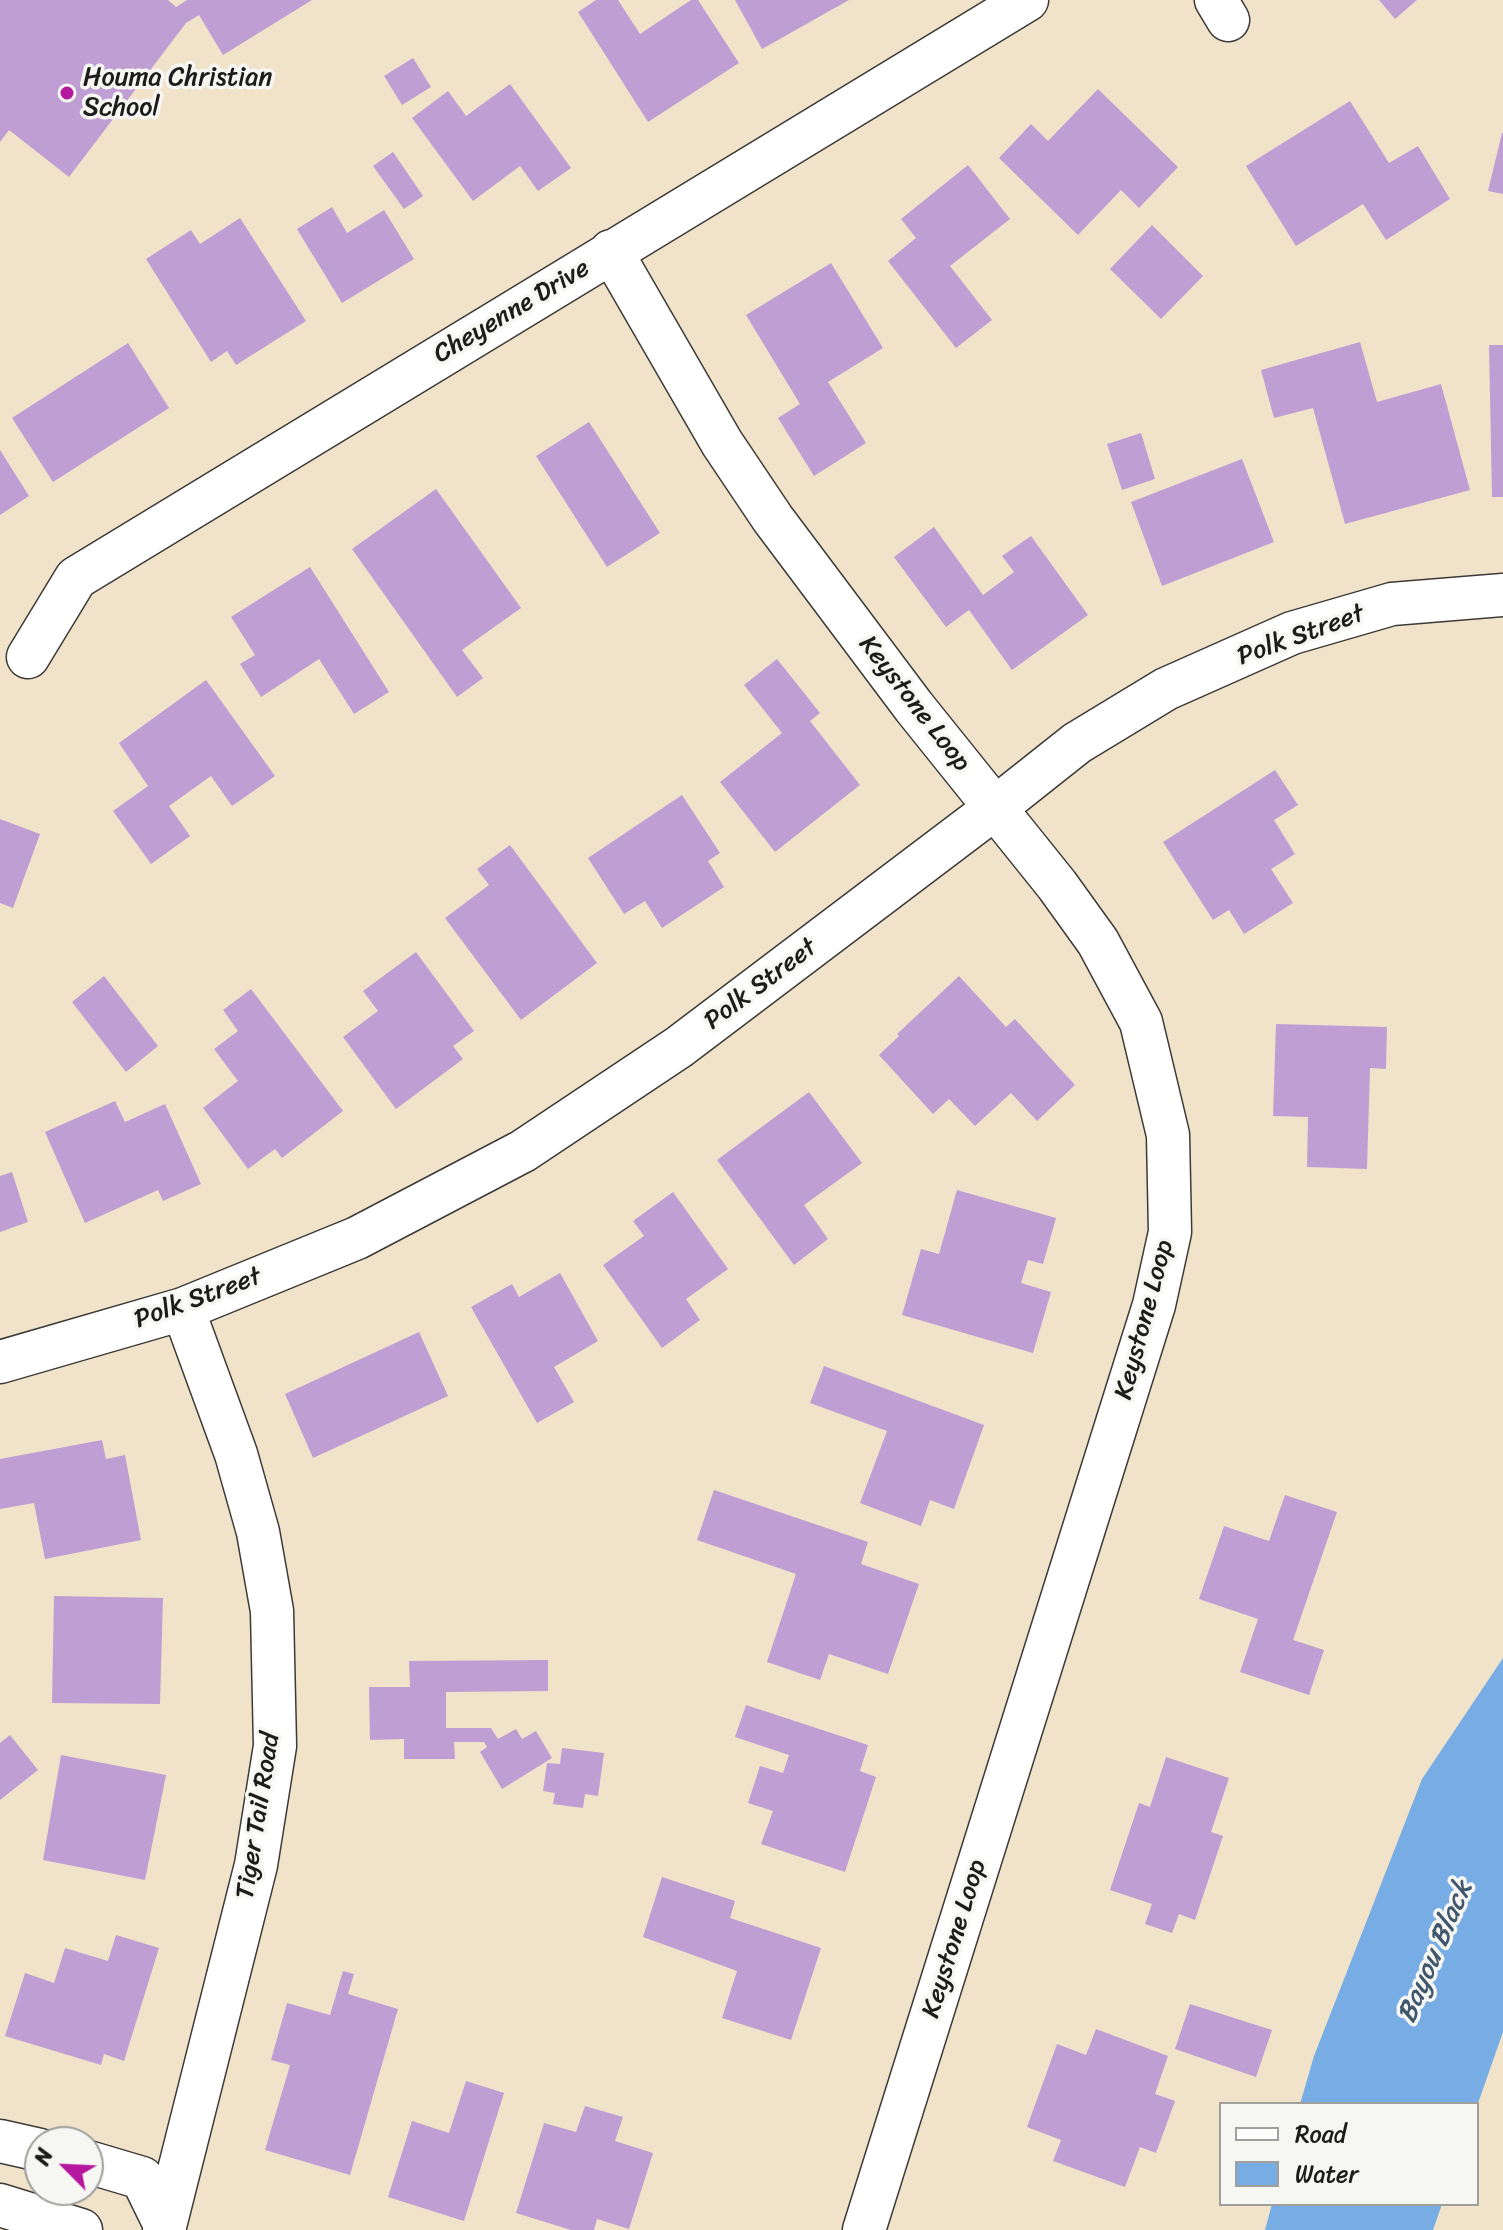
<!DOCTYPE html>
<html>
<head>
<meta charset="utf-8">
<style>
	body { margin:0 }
	#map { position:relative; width:1503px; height:2230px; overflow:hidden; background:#f1e3ca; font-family:Sriracha,sans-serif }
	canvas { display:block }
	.legend { position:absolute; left:1219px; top:2102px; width:260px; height:104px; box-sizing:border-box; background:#f6f6f2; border:2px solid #9f9f9c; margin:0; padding:10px 14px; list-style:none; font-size:24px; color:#1c1c1c }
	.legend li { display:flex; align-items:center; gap:16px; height:40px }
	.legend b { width:40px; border:2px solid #9f9f9c }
	.north { position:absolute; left:24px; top:2126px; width:80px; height:80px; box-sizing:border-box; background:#f6f6f2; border:2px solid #9f9f9c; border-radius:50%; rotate:294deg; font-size:22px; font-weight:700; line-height:32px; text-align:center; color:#1c1c1c }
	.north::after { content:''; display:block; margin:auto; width:28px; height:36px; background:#b5179e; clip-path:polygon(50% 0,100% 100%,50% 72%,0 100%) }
</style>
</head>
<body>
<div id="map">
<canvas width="1503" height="2230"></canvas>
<ul class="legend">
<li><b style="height:10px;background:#fff"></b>Road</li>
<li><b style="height:22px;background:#77ace5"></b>Water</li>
</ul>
<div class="north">N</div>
</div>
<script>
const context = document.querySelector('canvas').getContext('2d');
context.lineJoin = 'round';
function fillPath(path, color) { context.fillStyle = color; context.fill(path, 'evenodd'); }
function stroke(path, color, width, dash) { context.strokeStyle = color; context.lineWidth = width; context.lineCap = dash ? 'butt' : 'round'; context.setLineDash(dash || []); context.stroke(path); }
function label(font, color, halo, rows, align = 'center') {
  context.font = font + ' Sriracha,sans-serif'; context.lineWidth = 7; context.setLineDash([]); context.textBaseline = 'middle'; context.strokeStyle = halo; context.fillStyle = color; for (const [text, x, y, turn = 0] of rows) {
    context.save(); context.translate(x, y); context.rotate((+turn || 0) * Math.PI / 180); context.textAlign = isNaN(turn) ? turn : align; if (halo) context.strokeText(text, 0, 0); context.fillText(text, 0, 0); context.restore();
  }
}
fillPath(new Path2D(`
	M 1503,1658 L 1503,2032 L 1477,2106 L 1477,2104 L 1300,2104 L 1314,2056 L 1422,1779 Z
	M 1272,2204 L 1442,2204 L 1433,2230 L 1265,2230 Z`), '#77ace5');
fillPath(new Path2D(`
	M 0,0 L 168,0 L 176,7 L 187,0 L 312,0 L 223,55 L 199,15 L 186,23 L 69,177 L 9,130 L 0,142 Z
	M 596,0 L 618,0 L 640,34 L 691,0 L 698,0 L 739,63 L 648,122 L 578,12 Z
	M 735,0 L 849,0 L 762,49 Z
	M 1379,0 L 1417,0 L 1395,19 Z
	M 413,58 L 431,87 L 402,105 L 384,76 Z
	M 510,84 L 571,168 L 538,191 L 520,166 L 473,201 L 412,118 L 448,91 L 466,116 Z
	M 1098,89 L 1178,167 L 1139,208 L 1121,190 L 1078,235 L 999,158 L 1031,124 L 1048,141 Z
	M 1350,101 L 1389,163 L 1418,146 L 1450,199 L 1386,240 L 1363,204 L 1296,246 L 1246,166 Z
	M 1502,133 L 1503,133 L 1503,194 L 1488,191 Z
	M 393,152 L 423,196 L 404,209 L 373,166 Z
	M 968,165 L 1010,219 L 950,266 L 992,320 L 956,348 L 888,261 L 916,238 L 901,219 Z
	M 332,207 L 347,233 L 384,210 L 414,259 L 342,303 L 297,229 Z
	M 240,218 L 306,321 L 236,365 L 227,351 L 211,362 L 146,259 L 191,230 L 200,244 Z
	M 1152,225 L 1203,276 L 1161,319 L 1110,269 Z
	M 831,263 L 883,348 L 828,382 L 866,443 L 814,476 L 778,418 L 800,404 L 746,315 Z
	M 1360,342 L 1377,402 L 1441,384 L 1470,490 L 1345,524 L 1313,408 L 1274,418 L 1261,370 Z
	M 128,343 L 169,408 L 53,482 L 12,418 Z
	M 1489,345 L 1503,345 L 1503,497 L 1492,497 Z
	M 589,422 L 660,533 L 607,567 L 536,456 Z
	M 1141,433 L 1155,479 L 1122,490 L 1107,444 Z
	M 0,450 L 29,496 L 0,515 Z
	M 1242,459 L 1274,542 L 1162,586 L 1131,502 Z
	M 436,489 L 521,608 L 462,650 L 483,678 L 457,697 L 352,549 Z
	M 934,527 L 983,595 L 1014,572 L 1002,556 L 1031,536 L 1088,615 L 1012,670 L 969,610 L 946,627 L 894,557 Z
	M 310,567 L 389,692 L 354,714 L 319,659 L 261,697 L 240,664 L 255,655 L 231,617 Z
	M 777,659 L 820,713 L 810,721 L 860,785 L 775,852 L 720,782 L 782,733 L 744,685 Z
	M 206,680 L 275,776 L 232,806 L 211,776 L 169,806 L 190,836 L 151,864 L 113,811 L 148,786 L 119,743 Z
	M 1275,770 L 1298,805 L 1274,820 L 1295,854 L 1271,869 L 1293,903 L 1244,934 L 1229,910 L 1213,920 L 1163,842 Z
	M 682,795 L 720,853 L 708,861 L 724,887 L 662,928 L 645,901 L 624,914 L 588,858 Z
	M 0,819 L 40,834 L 13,908 L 0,903 Z
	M 510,845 L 597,963 L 521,1020 L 445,918 L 489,885 L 477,869 Z
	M 416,952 L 474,1031 L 453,1046 L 463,1059 L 396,1109 L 343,1037 L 378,1011 L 363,991 Z
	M 104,976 L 158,1046 L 126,1072 L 72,1002 Z
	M 959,976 L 1006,1027 L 1015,1019 L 1075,1085 L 1037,1121 L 1011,1093 L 975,1126 L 949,1099 L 933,1114 L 879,1055 L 899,1036 L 897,1034 Z
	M 251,989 L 343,1111 L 282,1158 L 275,1149 L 248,1169 L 203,1108 L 238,1081 L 214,1049 L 238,1031 L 223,1010 Z
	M 1276,1024 L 1387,1027 L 1386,1069 L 1370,1068 L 1367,1169 L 1307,1167 L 1308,1117 L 1273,1116 Z
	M 809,1092 L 862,1163 L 804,1205 L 828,1239 L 794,1265 L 717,1160 Z
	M 115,1101 L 125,1122 L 165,1104 L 201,1184 L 163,1201 L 158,1190 L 85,1223 L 45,1132 Z
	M 12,1172 L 28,1222 L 0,1232 L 0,1176 Z
	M 957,1190 L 1056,1218 L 1043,1264 L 1028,1260 L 1021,1283 L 1051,1292 L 1033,1353 L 902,1315 L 921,1249 L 939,1254 Z
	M 673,1192 L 728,1269 L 686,1299 L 700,1320 L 662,1348 L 603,1265 L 644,1236 L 633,1221 Z
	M 560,1273 L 598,1341 L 554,1367 L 574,1402 L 537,1423 L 471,1307 L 512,1284 L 519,1297 Z
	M 419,1332 L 448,1396 L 313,1458 L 285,1394 Z
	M 824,1366 L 984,1425 L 954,1509 L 930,1500 L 921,1526 L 860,1503 L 887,1431 L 810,1403 Z
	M 102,1440 L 106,1459 L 125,1455 L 141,1540 L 45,1559 L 34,1503 L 0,1509 L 0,1459 Z
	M 714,1490 L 868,1542 L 861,1564 L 919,1584 L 888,1674 L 829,1654 L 820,1680 L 767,1662 L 796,1574 L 697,1540 Z
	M 1285,1495 L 1337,1512 L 1293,1640 L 1324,1650 L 1309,1695 L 1240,1672 L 1258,1619 L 1199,1599 L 1224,1526 L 1269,1541 Z
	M 54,1596 L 163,1598 L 160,1704 L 52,1703 Z
	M 548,1660 L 548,1691 L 446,1692 L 446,1728 L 491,1728 L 498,1739 L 516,1729 L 522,1739 L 536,1731 L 552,1758 L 502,1789 L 480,1752 L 487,1747 L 484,1742 L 454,1742 L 455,1759 L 404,1759 L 404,1739 L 370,1740 L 369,1687 L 410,1687 L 409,1661 Z
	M 746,1705 L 868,1745 L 860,1771 L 876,1777 L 845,1872 L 761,1844 L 773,1811 L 748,1803 L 760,1766 L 783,1773 L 789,1755 L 735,1737 Z
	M 10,1735 L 38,1770 L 0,1800 L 0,1743 Z
	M 562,1748 L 604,1753 L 598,1796 L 585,1794 L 583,1808 L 553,1804 L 555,1793 L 543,1791 L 547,1763 L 560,1764 Z
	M 61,1755 L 166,1775 L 145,1880 L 43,1860 Z
	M 1166,1757 L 1229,1778 L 1211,1832 L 1223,1836 L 1195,1920 L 1179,1914 L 1172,1933 L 1145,1924 L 1152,1904 L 1110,1890 L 1139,1803 L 1150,1807 Z
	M 662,1877 L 735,1901 L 730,1918 L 821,1948 L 791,2040 L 722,2018 L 737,1971 L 643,1937 Z
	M 116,1935 L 159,1948 L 124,2061 L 104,2054 L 101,2065 L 5,2036 L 25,1973 L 54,1983 L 65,1948 L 108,1961 Z
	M 343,1971 L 354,1974 L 348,1994 L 398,2009 L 350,2175 L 265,2150 L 290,2065 L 271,2060 L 287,2003 L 330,2015 Z
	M 1190,2004 L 1272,2030 L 1256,2077 L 1175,2049 Z
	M 1096,2029 L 1168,2056 L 1155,2094 L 1175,2101 L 1156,2153 L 1140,2147 L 1125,2187 L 1053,2161 L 1061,2140 L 1027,2127 L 1057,2044 L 1086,2055 Z
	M 466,2081 L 504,2093 L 464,2221 L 388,2197 L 412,2121 L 449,2133 Z
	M 585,2106 L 623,2117 L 615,2141 L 653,2153 L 629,2229 L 597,2219 L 594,2230 L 571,2230 L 516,2213 L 544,2123 L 576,2132 Z`), '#bf9ed4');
const minor = new Path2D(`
	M 1216,0 L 1228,20
	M 611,251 L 722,443 L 773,519 L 914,707 L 1057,885 L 1098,942 L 1141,1022 L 1168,1135 L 1170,1232 L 1154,1305 L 864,2230
	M 28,657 L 76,578 L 1027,0
	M 0,1362 L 183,1309 L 357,1238 L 523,1151 L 679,1047 L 995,808 L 1077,743 L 1166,689 L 1292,633 L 1392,604 L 1503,595
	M 0,2141 L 40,2150
	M 88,2162 L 142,2178 L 165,2225
	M 0,2205 L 81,2230
	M 164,2230 L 256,1865 L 275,1746 L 272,1611 L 258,1532 L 236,1454 L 183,1309`);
stroke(minor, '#3c3a36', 45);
stroke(minor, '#fff', 42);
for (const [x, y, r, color] of [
	[67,93,8,"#b5179e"]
]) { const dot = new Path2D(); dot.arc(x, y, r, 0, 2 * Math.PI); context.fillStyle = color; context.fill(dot); stroke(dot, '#f6f6f2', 3); }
label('26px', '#1c1c1c', '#f6f6f2', [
	["Houma Christian",83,78],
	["School",83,108]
], 'left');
label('26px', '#1c1c1c', '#f6f6f2', [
	["Cheyenne Drive",512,312,-31],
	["Polk Street",1301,636,-20],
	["Keystone Loop",914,704,52],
	["Polk Street",761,985,-37],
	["Polk Street",198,1299,-20],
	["Keystone Loop",1145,1320,-75],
	["Tiger Tail Road",259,1816,-81],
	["Keystone Loop",955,1939,-73]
]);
label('italic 28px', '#40566c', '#f6f6f2', [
	["Bayou Black",1436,1952,-67]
]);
</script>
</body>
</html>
